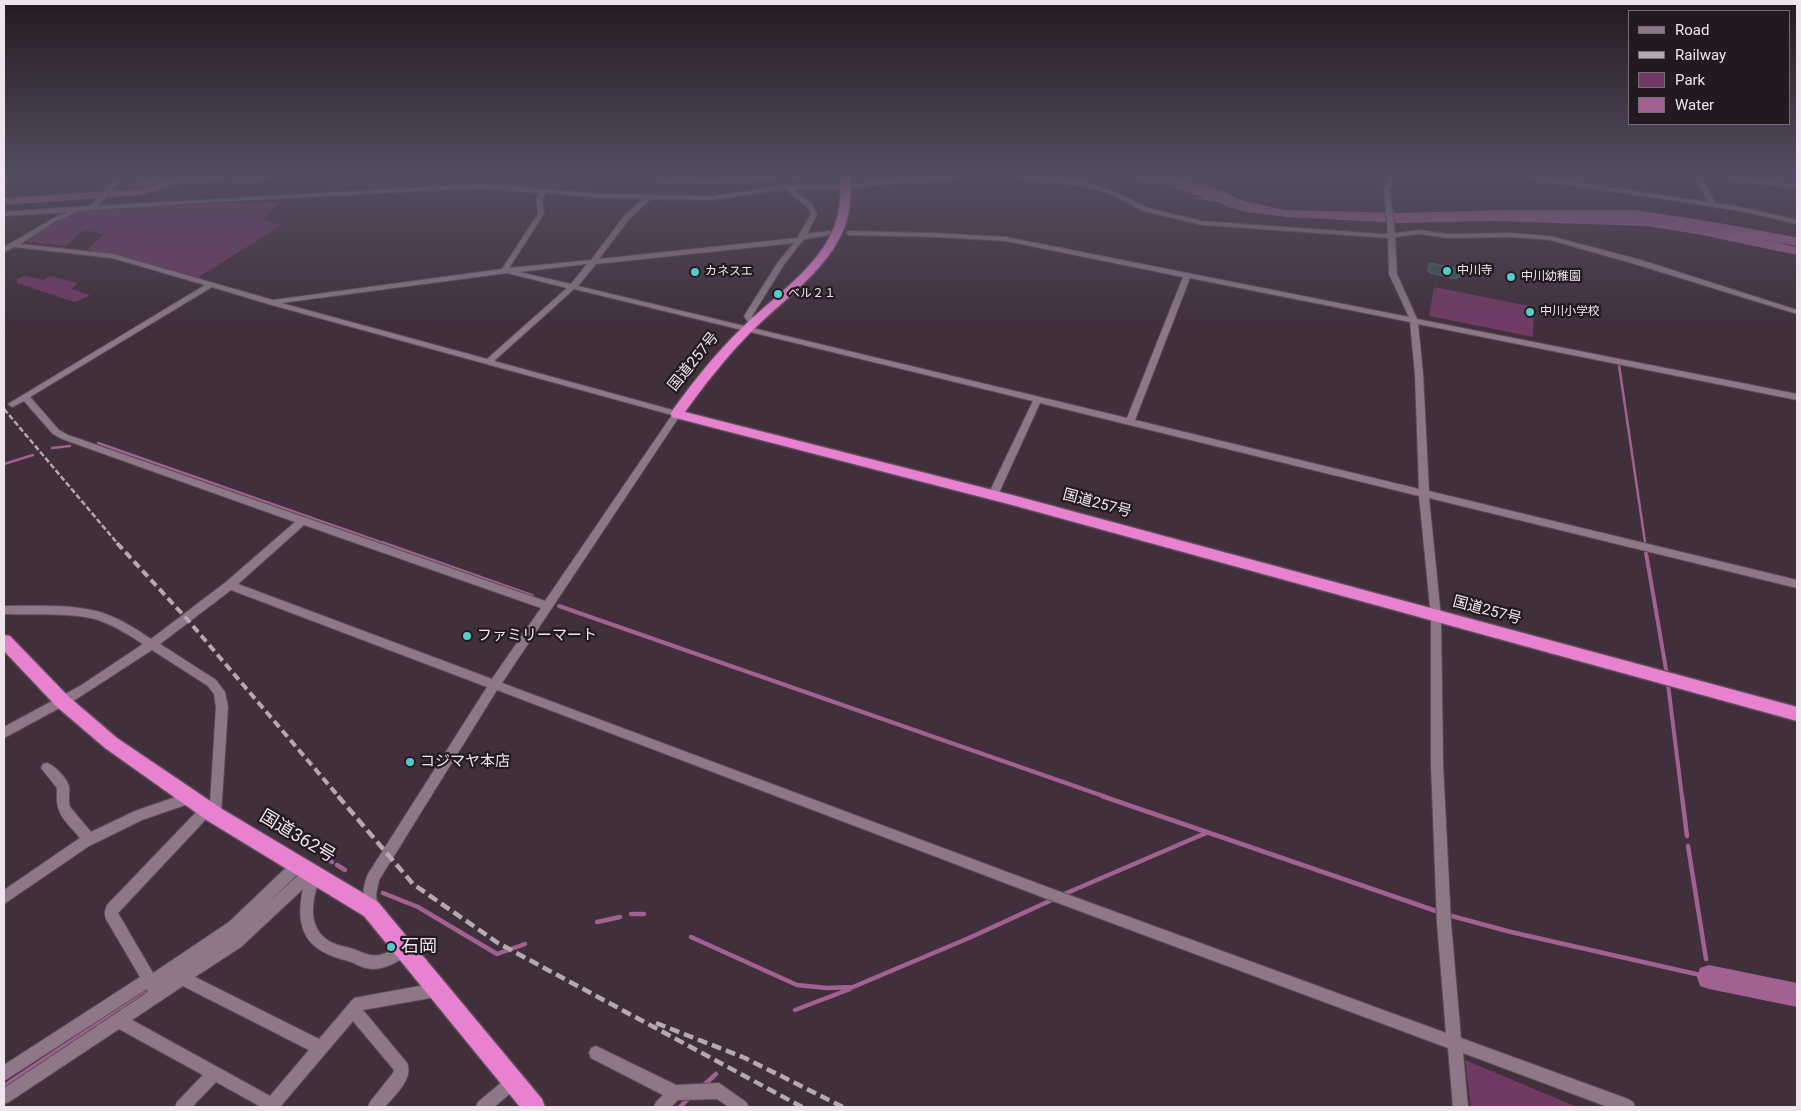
<!DOCTYPE html>
<html>
<head>
<meta charset="utf-8">
<style>
	body { margin:0 }
	#map { position:relative; width:1801px; height:1111px; overflow:hidden; background:#412f3c; font-family:Roboto,sans-serif }
	canvas { display:block }
	.frame { position:absolute; inset:0; border:5px solid #f1e5ed; pointer-events:none }
	.legend { position:absolute; left:1628px; top:10px; width:162px; height:115px; box-sizing:border-box; background:#221a20; border:1px solid #756b72; margin:0; padding:6px 9px; list-style:none; font-size:15px; color:#f1e5ed }
	.legend li { display:flex; align-items:center; gap:10px; height:25px }
	.legend b { width:25px; border:1px solid #756b72 }
</style>
</head>
<body>
<div id="map">
<canvas width="1801" height="1111"></canvas>
<div class="frame"></div>
<ul class="legend">
<li><b style="height:6px;background:#8e7887"></b>Road</li>
<li><b style="height:6px;background:#b6a8b1"></b>Railway</li>
<li><b style="height:14px;background:#703a64"></b>Park</li>
<li><b style="height:14px;background:#a16191"></b>Water</li>
</ul>
</div>
<script>
const context = document.querySelector('canvas').getContext('2d');
context.lineJoin = 'round';
function fillPath(path, color) { context.fillStyle = color; context.fill(path, 'evenodd'); }
function stroke(path, color, width, dash) { context.strokeStyle = color; context.lineWidth = width; context.lineCap = dash ? 'butt' : 'round'; context.setLineDash(dash || []); context.stroke(path); }
function label(font, color, halo, rows, align = 'center') {
  context.font = font + ' Roboto,"Noto Sans JP",sans-serif'; context.lineWidth = 4.5; context.setLineDash([]); context.textBaseline = 'middle'; context.strokeStyle = halo; context.fillStyle = color; for (const [text, x, y, turn = 0] of rows) {
    context.save(); context.translate(x, y); context.rotate((+turn || 0) * Math.PI / 180); context.textAlign = isNaN(turn) ? turn : align; if (halo) context.strokeText(text, 0, 0); context.fillText(text, 0, 0); context.restore();
  }
}
fillPath(new Path2D(`
	M 280,201 L 262,220 L 282,225 L 197,278 L 88,249 L 104,234 L 84,230 L 65,246 L 19,241 L 41,225 L 90,209 Z
	M 25,276 L 43,280 L 50,276 L 78,283 L 71,289 L 90,295 L 75,302 L 17,283 L 17,279 Z
	M 1434,287 L 1534,307 L 1533,337 L 1429,316 Z
	M 1465,1060 L 1577,1107 L 1471,1107 Z`), '#703a64');
fillPath(new Path2D(`
	M 192,176 L 301,176 L 223,184 L 250,178 L 214,176 L 194,178 L 195,179 L 166,188 L 164,188 L 173,183 L 161,184 L 165,181 L 141,187 L 129,185 L 115,190 L 138,182 Z
	M 656,176 L 660,176 L 655,179 L 679,181 L 678,178 L 670,176 L 685,176 L 703,180 L 740,176 L 837,176 L 792,180 L 792,178 L 716,184 L 660,184 L 653,182 L 653,178 Z
	M 1128,176 L 1168,176 L 1222,191 L 1244,201 L 1285,210 L 1400,213 L 1505,210 L 1634,210 L 1708,221 L 1790,236 L 1797,238 L 1797,246 L 1676,225 L 1648,226 L 1492,221 L 1401,223 L 1287,217 L 1247,212 L 1231,208 L 1218,202 L 1188,197 L 1205,198 L 1165,184 L 1135,179 Z`), '#a16191');
stroke(new Path2D(`
	M 1710,176 L 1721,177
	M 1619,365 L 1645,542
	M 98,443 L 386,544
	M 52,448 L 70,446
	M 4,464 L 33,455`), '#a16191', 2.5);
stroke(new Path2D(`
	M 382,543 L 532,596
	M 1646,553 L 1667,675
	M 559,606 L 1106,797
	M 1668,684 L 1682,797`), '#a16191', 4);
stroke(new Path2D(`
	M 1102,796 L 1439,912
	M 1682,796 L 1687,836
	M 1688,846 L 1706,959
	M 326,858 L 332,862
	M 337,865 L 345,870
	M 383,893 L 418,907 L 497,954 L 525,944
	M 1062,895 L 1206,833
	M 631,914 L 644,914
	M 1448,915 L 1511,932 L 1709,977 L 1709,975
	M 597,922 L 620,917
	M 691,937 L 797,985 L 827,988 L 853,987 L 969,938 L 1054,899
	M 795,1010 L 850,989
	M 704,1085 L 716,1074
	M 4,1086 L 151,988
	M 680,1107 L 690,1097`), '#a16191', 4.5);
fillPath(new Path2D(`
	M 193,176 L 234,176 L 228,179 L 181,183 L 142,195 L 4,205 L 4,198 L 141,189 L 176,178 Z
	M 1643,218 L 1697,226 L 1797,247 L 1797,255 L 1697,234 L 1639,225 L 1637,222 Z
	M 1709,965 L 1797,983 L 1797,1007 L 1709,989 L 1700,986 L 1697,977 L 1700,968 Z`), '#a16191');
const building = new Path2D(`
	M 1430,263 L 1463,270 L 1462,277 L 1457,276 L 1457,279 L 1430,273 L 1428,271 Z`);
fillPath(building, '#3a5655');
stroke(building, '#53706e', 1);
const minor = new Path2D(`
	M 119,176 L 125,176 L 98,206 L 480,184 L 602,194 L 713,196 L 787,185 L 846,185 L 927,176 L 988,176 L 985,178 L 927,180 L 846,189 L 792,189 L 812,204 L 817,214 L 807,234 L 829,231 L 832,233 L 829,235 L 804,239 L 785,263 L 752,316 L 757,323 L 756,325 L 750,325 L 744,316 L 778,262 L 794,243 L 596,264 L 578,286 L 1127,418 L 1183,277 L 1006,241 L 935,237 L 849,235 L 846,233 L 849,231 L 935,233 L 1006,237 L 1409,317 L 1389,274 L 1388,238 L 1202,225 L 1144,211 L 1113,195 L 1088,187 L 1040,180 L 999,178 L 996,176 L 1040,176 L 1089,183 L 1117,193 L 1148,208 L 1202,221 L 1383,234 L 1388,233 L 1384,191 L 1387,176 L 1393,176 L 1390,191 L 1395,233 L 1420,230 L 1447,234 L 1511,233 L 1550,236 L 1641,260 L 1797,310 L 1797,314 L 1635,264 L 1550,240 L 1511,237 L 1447,238 L 1420,234 L 1395,237 L 1397,274 L 1417,319 L 1797,394 L 1797,400 L 1418,324 L 1423,374 L 1429,491 L 1797,580 L 1797,588 L 1429,498 L 1441,617 L 1443,764 L 1451,923 L 1461,1038 L 1628,1099 L 1633,1102 L 1635,1107 L 1608,1107 L 1463,1053 L 1468,1107 L 1453,1107 L 1448,1048 L 1050,900 L 497,690 L 379,880 L 376,895 L 378,909 L 376,914 L 371,915 L 366,914 C 361,901 363,886 368,874 L 487,687 L 231,590 L 160,644 L 216,680 L 225,692 L 228,707 L 221,815 L 219,819 L 215,821 L 211,819 L 209,816 L 118,913 L 153,973 L 229,922 L 294,860 L 299,858 L 304,860 L 305,864 L 304,868 L 267,904 L 306,868 L 311,866 L 319,870 L 321,874 C 313,896 305,926 329,941 C 335,945 343,946 350,948 C 361,951 368,957 380,955 C 389,953 396,947 404,943 L 409,945 L 411,950 L 409,955 C 396,962 382,972 366,968 C 360,967 355,963 348,961 C 307,951 294,931 303,889 L 241,947 L 195,977 L 319,1039 L 354,998 L 436,983 L 441,985 L 443,990 L 441,995 L 436,997 L 363,1010 L 407,1063 C 414,1079 394,1096 385,1107 L 368,1107 L 370,1102 L 393,1073 L 394,1070 L 353,1021 L 280,1107 L 261,1107 L 216,1082 L 192,1107 L 175,1107 L 177,1102 L 203,1075 L 119,1029 L 9,1102 L 4,1104 L 4,1088 L 148,992 L 147,989 L 4,1081 L 4,1065 L 140,977 L 106,919 C 104,913 105,911 107,905 L 203,805 L 210,804 L 216,707 L 214,694 L 208,686 L 152,650 L 78,698 L 4,738 L 4,727 L 80,686 L 143,644 C 129,635 115,626 98,620 C 73,612 32,615 4,614 L 4,606 C 34,606 71,604 100,612 C 119,618 135,628 151,639 L 226,582 L 295,522 L 62,439 L 53,434 L 24,401 L 12,407 L 8,404 L 205,285 L 112,258 L 14,247 L 4,252 L 4,247 L 52,219 L 68,212 L 4,216 L 4,212 L 90,206 ZM 480,188 L 540,193 L 536,200 L 538,214 L 502,269 L 273,300 L 113,254 L 20,244 L 56,221 L 75,213 L 76,211 L 211,202 ZM 785,189 L 807,207 L 811,214 L 797,238 L 599,259 L 629,219 L 651,199 L 713,200 ZM 546,193 L 602,198 L 643,199 L 624,216 L 591,260 L 509,268 L 544,214 L 542,200 ZM 587,264 L 571,284 L 519,272 ZM 507,273 L 567,288 L 487,359 L 281,303 ZM 1190,278 L 1410,322 L 1415,374 L 1419,489 L 1135,420 ZM 212,287 L 268,304 L 672,415 L 545,601 L 68,435 L 59,430 L 30,397 ZM 574,289 L 1033,401 L 988,495 L 993,498 L 998,495 L 1040,403 L 1419,496 L 1431,617 L 1431,764 L 1437,923 L 1446,1033 L 1050,888 L 502,683 L 681,414 L 680,412 L 494,361 ZM 304,525 L 541,608 L 492,679 L 238,584 ZM 183,986 L 309,1050 L 270,1096 L 132,1020 Z
	M 1520,176 L 1533,176 L 1708,202 L 1695,176 L 1701,176 L 1715,203 L 1741,207 L 1797,220 L 1797,224 L 1741,211 L 1523,178 Z
	M 1717,176 L 1730,176 L 1797,185 L 1797,189 L 1720,178 Z
	M 47,763 C 54,765 68,779 69,787 C 70,794 68,800 70,807 L 91,832 L 135,811 L 190,792 L 194,794 L 196,798 L 194,802 L 142,820 L 89,846 L 4,904 L 4,890 L 80,838 C 64,819 55,815 57,788 L 41,768 L 43,764 Z
	M 596,1046 L 676,1085 L 719,1083 L 746,1102 L 749,1107 L 729,1107 L 717,1099 L 678,1100 L 671,1107 L 654,1107 L 656,1102 L 663,1095 L 591,1058 L 589,1053 L 591,1048 Z
	M 513,1075 L 518,1077 L 520,1082 L 518,1087 L 494,1107 L 476,1107 L 478,1102 L 508,1077 Z`);
const highway = new Path2D(`
	M 839,176 L 849,176 C 862,250 793,289 748,335 C 725,359 704,385 685,412 L 1016,496 L 1797,707 L 1797,721 L 1016,506 L 672,417 L 671,414 L 672,411 C 693,382 715,354 741,329 C 786,284 851,249 839,176 Z
	M 4,635 L 10,636 L 68,696 L 117,738 L 222,809 L 378,902 L 542,1099 L 545,1107 L 520,1107 L 364,916 L 208,821 L 105,748 L 56,706 L 4,651 Z`);
stroke(minor, '#5c4c58', 2);
stroke(highway, '#5c4c58', 3);
fillPath(minor, '#8e7887');
fillPath(highway, '#e882d0');
stroke(new Path2D(`
	M 4,409 L 118,544`), '#b6a8b1', 2.5, [5.5, 2.5]);
stroke(new Path2D(`
	M 117,543 L 187,619 L 339,797`), '#b6a8b1', 4, [8, 4.5]);
stroke(new Path2D(`
	M 338,796 L 413,884 L 498,943 L 802,1107
	M 656,1023 L 745,1058 L 843,1107`), '#b6a8b1', 4.5, [10, 5]);
const sky = context.createLinearGradient(0, 0, 0, 331);
sky.addColorStop(0, '#241a21');
sky.addColorStop(0.53, '#544d61');
sky.addColorStop(1, '#544d6100');
context.fillStyle = sky;
context.fillRect(0, 0, 1801, 331);
for (const [x, y, r, color] of [
	[1447,271,5,"#53cdc9"],
	[695,272,5,"#53cdc9"],
	[1511,277,5,"#53cdc9"],
	[778,294,5,"#53cdc9"],
	[1530,312,5,"#53cdc9"],
	[467,636,5,"#53cdc9"],
	[410,762,5,"#53cdc9"],
	[391,947,5,"#53cdc9"]
]) { const dot = new Path2D(); dot.arc(x, y, r, 0, 2 * Math.PI); context.fillStyle = color; context.fill(dot); stroke(dot, '#221a20', 2); }
label('12px', '#f1e5ed', '#221a20', [
	["中川寺",1457,271],
	["カネスエ",705,272],
	["中川幼稚園",1521,277],
	["ベル２１",788,294],
	["中川小学校",1540,312]
], 'left');
label('15px', '#f1e5ed', '#221a20', [
	["国道257号",694,362,-51],
	["国道257号",1097,504,15],
	["国道257号",1487,611,15]
]);
label('15px', '#f1e5ed', '#221a20', [
	["ファミリーマート",477,636],
	["コジマヤ本店",420,762]
], 'left');
label('18px', '#f1e5ed', '#221a20', [
	["国道362号",297,837,31]
]);
label('18px', '#f1e5ed', '#221a20', [
	["石岡",401,947]
], 'left');
</script>
</body>
</html>
